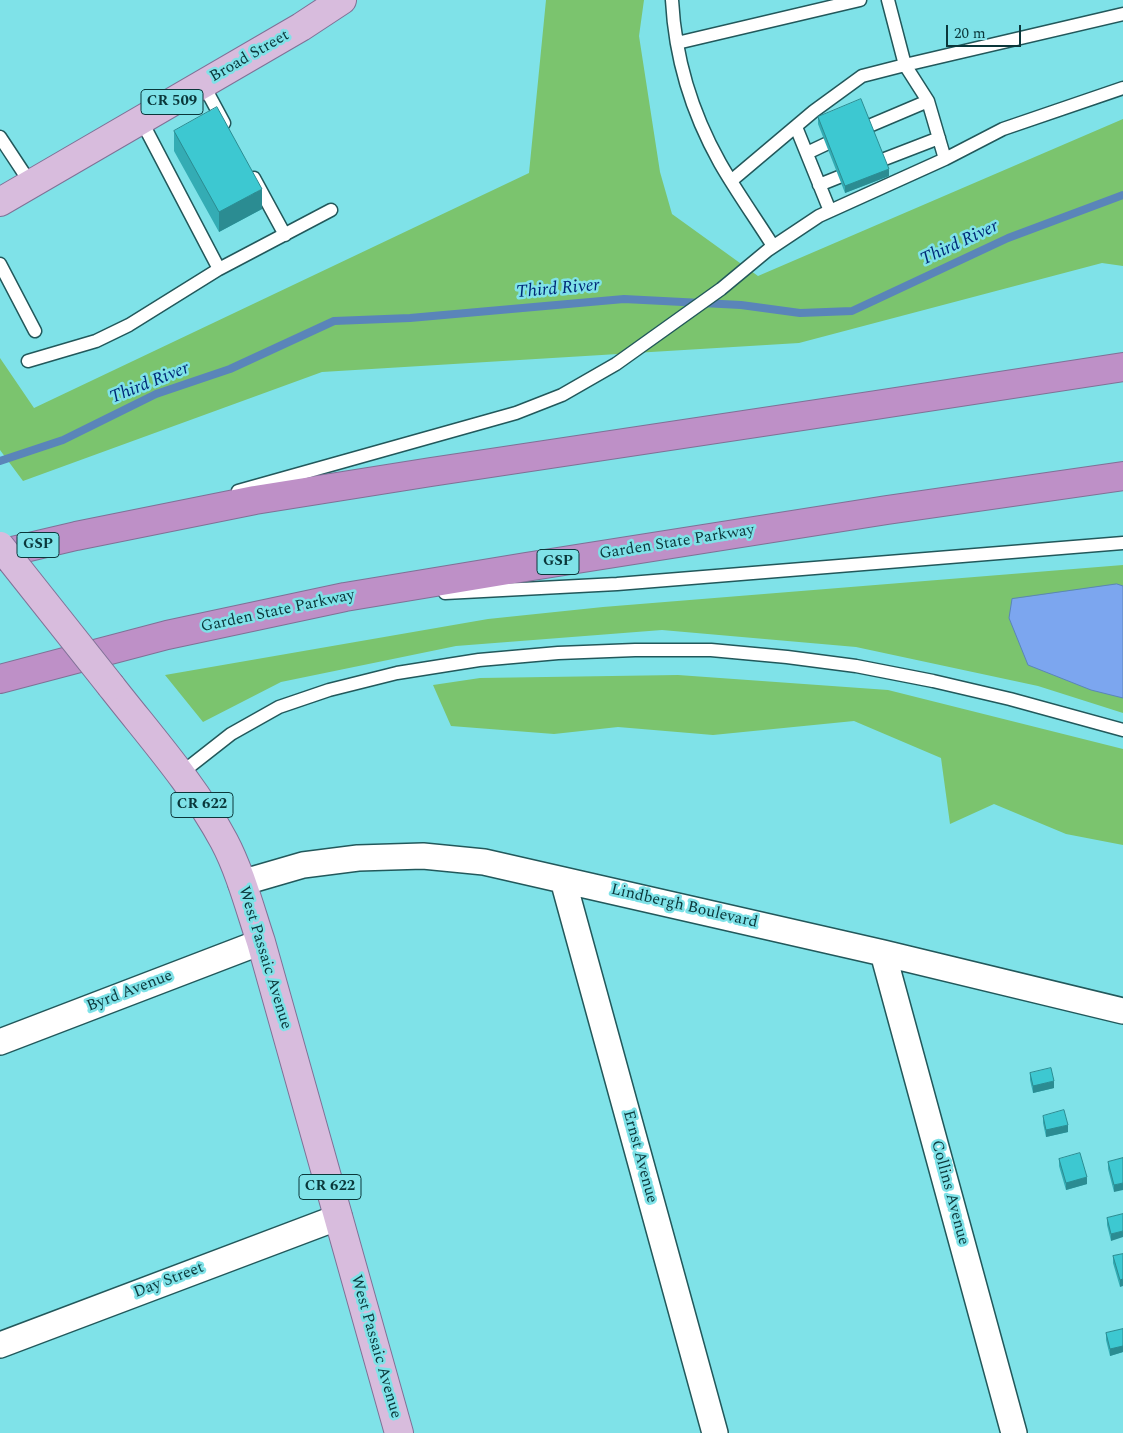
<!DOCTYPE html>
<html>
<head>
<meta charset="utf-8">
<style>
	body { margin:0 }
	#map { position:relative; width:1123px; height:1433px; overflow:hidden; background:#7fe2e8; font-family:Spectral,serif }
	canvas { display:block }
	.scale { position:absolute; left:946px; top:25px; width:75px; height:22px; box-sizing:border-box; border:2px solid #0a373a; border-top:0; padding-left:6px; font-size:15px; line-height:18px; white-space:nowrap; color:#0a373a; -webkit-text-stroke:4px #7fe2e8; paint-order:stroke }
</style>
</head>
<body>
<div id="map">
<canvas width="1123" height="1433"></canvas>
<div class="scale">20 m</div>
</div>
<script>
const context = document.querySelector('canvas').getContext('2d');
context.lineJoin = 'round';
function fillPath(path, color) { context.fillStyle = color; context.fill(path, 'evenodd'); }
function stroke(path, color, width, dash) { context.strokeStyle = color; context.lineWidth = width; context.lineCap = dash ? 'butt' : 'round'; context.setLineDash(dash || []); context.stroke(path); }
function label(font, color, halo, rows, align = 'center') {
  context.font = font + ' Spectral,serif'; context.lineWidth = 5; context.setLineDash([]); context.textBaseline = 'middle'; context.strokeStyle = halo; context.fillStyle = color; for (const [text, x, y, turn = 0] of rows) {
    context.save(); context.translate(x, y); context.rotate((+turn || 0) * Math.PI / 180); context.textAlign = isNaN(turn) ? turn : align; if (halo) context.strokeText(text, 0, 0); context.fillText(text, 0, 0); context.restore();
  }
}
fillPath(new Path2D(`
	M 546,0 L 644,0 L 639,36 L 660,172 L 672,214 L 758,276 L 1123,119 L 1123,266 L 1102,263 L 799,343 L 322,372 L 23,481 L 0,450 L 0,358 L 34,408 L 529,173 Z
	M 1123,565 L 1123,713 L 1038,686 L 856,647 L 662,630 L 456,646 L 281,682 L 203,722 L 165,675 L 488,619 L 603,607 Z
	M 678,675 L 888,690 L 1123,749 L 1123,845 L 1066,834 L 994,804 L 950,824 L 941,758 L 854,721 L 713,735 L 618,727 L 554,734 L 451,726 L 433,685 L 480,678 Z`), '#7bc46e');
const water = new Path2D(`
	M 1117,584 L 1123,586 L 1123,698 L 1091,690 L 1028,665 L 1009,618 L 1012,599 Z`);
fillPath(water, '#7ca6ef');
stroke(water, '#5a85b9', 1);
stroke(new Path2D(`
	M 0,461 L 63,440 L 156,394 L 230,369 L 334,321 L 410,318 L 624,299 L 741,305 L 800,313 L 852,311 L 1008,238 L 1123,195`), '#5a85b9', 8);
const service = new Path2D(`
	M 672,0 C 675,57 692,113 720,163 C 736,191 756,219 773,246
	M 888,0 L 905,65 L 928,101 L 945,159
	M 677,43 L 860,0
	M 203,84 L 224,123
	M 141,120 L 219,269
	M 869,126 L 928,101
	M 796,127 L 830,211
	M 0,137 L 31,184
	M 807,153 L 826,144
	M 882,160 L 939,138
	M 254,178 L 285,235
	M 731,181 L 814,111 L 862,76 L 905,65 L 1123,14
	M 819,185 L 839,177
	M 0,264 L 35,331
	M 28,361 L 96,341 L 129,325 L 219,269 L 331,210
	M 238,491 L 516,413 L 562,395 L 616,364 L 721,289 L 768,250 L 819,216 L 945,159 L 1003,129 L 1123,88
	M 445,593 L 617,584 L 1123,543
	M 180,774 L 231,734 L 279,707 L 329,690 L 397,673 L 479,660 L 558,653 L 635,650 L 711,650 L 787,657 L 856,666 L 933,681 L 1010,699 L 1123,730`);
const minor = new Path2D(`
	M 563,880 L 715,1433
	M 241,883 L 303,865 L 358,858 L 423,856 L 484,862 L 883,953 L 1123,1011
	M 883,953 L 1014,1433
	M 0,1042 L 261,942
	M 0,1345 L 339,1217`);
const primary = new Path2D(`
	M 0,202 L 301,27 L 342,0
	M 111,686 C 150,736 194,785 224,841 C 240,871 250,909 261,942 L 399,1433`);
const motorway = new Path2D(`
	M 0,554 L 76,536 L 255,500 L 431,472 L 876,405 L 1123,367
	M 0,679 L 167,635 L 345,597 L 526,567 L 887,510 L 1123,476`);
stroke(service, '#22585b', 15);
stroke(minor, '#22585b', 28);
stroke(primary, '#7f7196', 30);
stroke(motorway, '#7f7196', 30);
stroke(service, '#fff', 12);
stroke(minor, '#fff', 25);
stroke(primary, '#d8bcdd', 28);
stroke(motorway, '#be90c7', 28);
const primaryBridge = new Path2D(`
	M 0,546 L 111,686`);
stroke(primaryBridge, '#7f7196', 30, []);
stroke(primaryBridge, '#d8bcdd', 28);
fillPath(new Path2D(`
	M 818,117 L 889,176 L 845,193 L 818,124 Z
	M 174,131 L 262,209 L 219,232 L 174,151 Z
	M 1030,1073 L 1054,1088 L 1033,1093 L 1030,1080 Z
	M 1043,1116 L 1068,1132 L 1046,1137 L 1043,1123 Z
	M 1123,1158 L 1114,1192 L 1108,1169 L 1108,1162 Z
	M 1059,1159 L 1087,1184 L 1066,1190 L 1059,1166 Z
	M 1123,1214 L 1111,1241 L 1107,1225 L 1107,1218 Z
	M 1123,1254 L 1120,1287 L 1113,1263 L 1113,1256 Z
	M 1123,1329 L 1123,1352 L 1110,1356 L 1106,1340 L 1106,1333 Z`), '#34acb4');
fillPath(new Path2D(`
	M 889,169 L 889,176 L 845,193 L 845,186 Z
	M 262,189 L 262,209 L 219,232 L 219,212 Z
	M 1054,1081 L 1054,1088 L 1033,1093 L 1033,1086 Z
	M 1068,1125 L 1068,1132 L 1046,1137 L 1046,1130 Z
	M 1087,1177 L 1087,1184 L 1066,1190 L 1066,1183 Z
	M 1123,1183 L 1123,1190 L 1114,1192 L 1114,1185 Z
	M 1123,1231 L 1123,1237 L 1111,1241 L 1111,1234 Z
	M 1123,1279 L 1123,1286 L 1120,1287 L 1120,1280 Z
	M 1123,1346 L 1123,1352 L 1110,1356 L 1110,1349 Z`), '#2b8c92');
const building = new Path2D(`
	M 861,99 L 889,169 L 845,186 L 818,117 Z
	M 217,107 L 262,189 L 219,212 L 174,131 Z
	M 1051,1068 L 1054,1081 L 1033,1086 L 1030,1073 Z
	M 1064,1110 L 1068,1125 L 1046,1130 L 1043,1116 Z
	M 1080,1153 L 1087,1177 L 1066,1183 L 1059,1159 Z
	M 1123,1158 L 1123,1183 L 1114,1185 L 1108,1162 Z
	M 1123,1214 L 1123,1231 L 1111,1234 L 1107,1218 Z
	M 1123,1254 L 1123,1279 L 1120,1280 L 1113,1256 Z
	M 1123,1329 L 1123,1346 L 1110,1349 L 1106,1333 Z`);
fillPath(building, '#3dc8d1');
stroke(building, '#2b8c92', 1);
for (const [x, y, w] of [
	[172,102,62],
	[38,545,42],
	[558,562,42],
	[202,805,62],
	[330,1187,62]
]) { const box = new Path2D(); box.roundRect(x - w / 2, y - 12.5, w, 25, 4); context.fillStyle = '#7fe2e8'; context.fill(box); stroke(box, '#0a373a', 1); }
label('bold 15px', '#0a373a', null, [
	["CR 509",172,102],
	["GSP",38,545],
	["GSP",558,562],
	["CR 622",202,805],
	["CR 622",330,1187]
]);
label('16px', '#0a373a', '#7fe2e8', [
	["Broad Street",250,57,-30],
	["Garden State Parkway",677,543,-9],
	["Garden State Parkway",278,612,-12],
	["Lindbergh Boulevard",684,907,13],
	["West Passaic Avenue",264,958,73],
	["Byrd Avenue",130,992,-21],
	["Ernst Avenue",639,1157,75],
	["Collins Avenue",949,1193,75],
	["Day Street",169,1281,-21],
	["West Passaic Avenue",375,1347,74]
]);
label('italic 18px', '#002977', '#7fe2e8', [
	["Third River",960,244,-25],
	["Third River",558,290,-5],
	["Third River",150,384,-22]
]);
</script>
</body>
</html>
